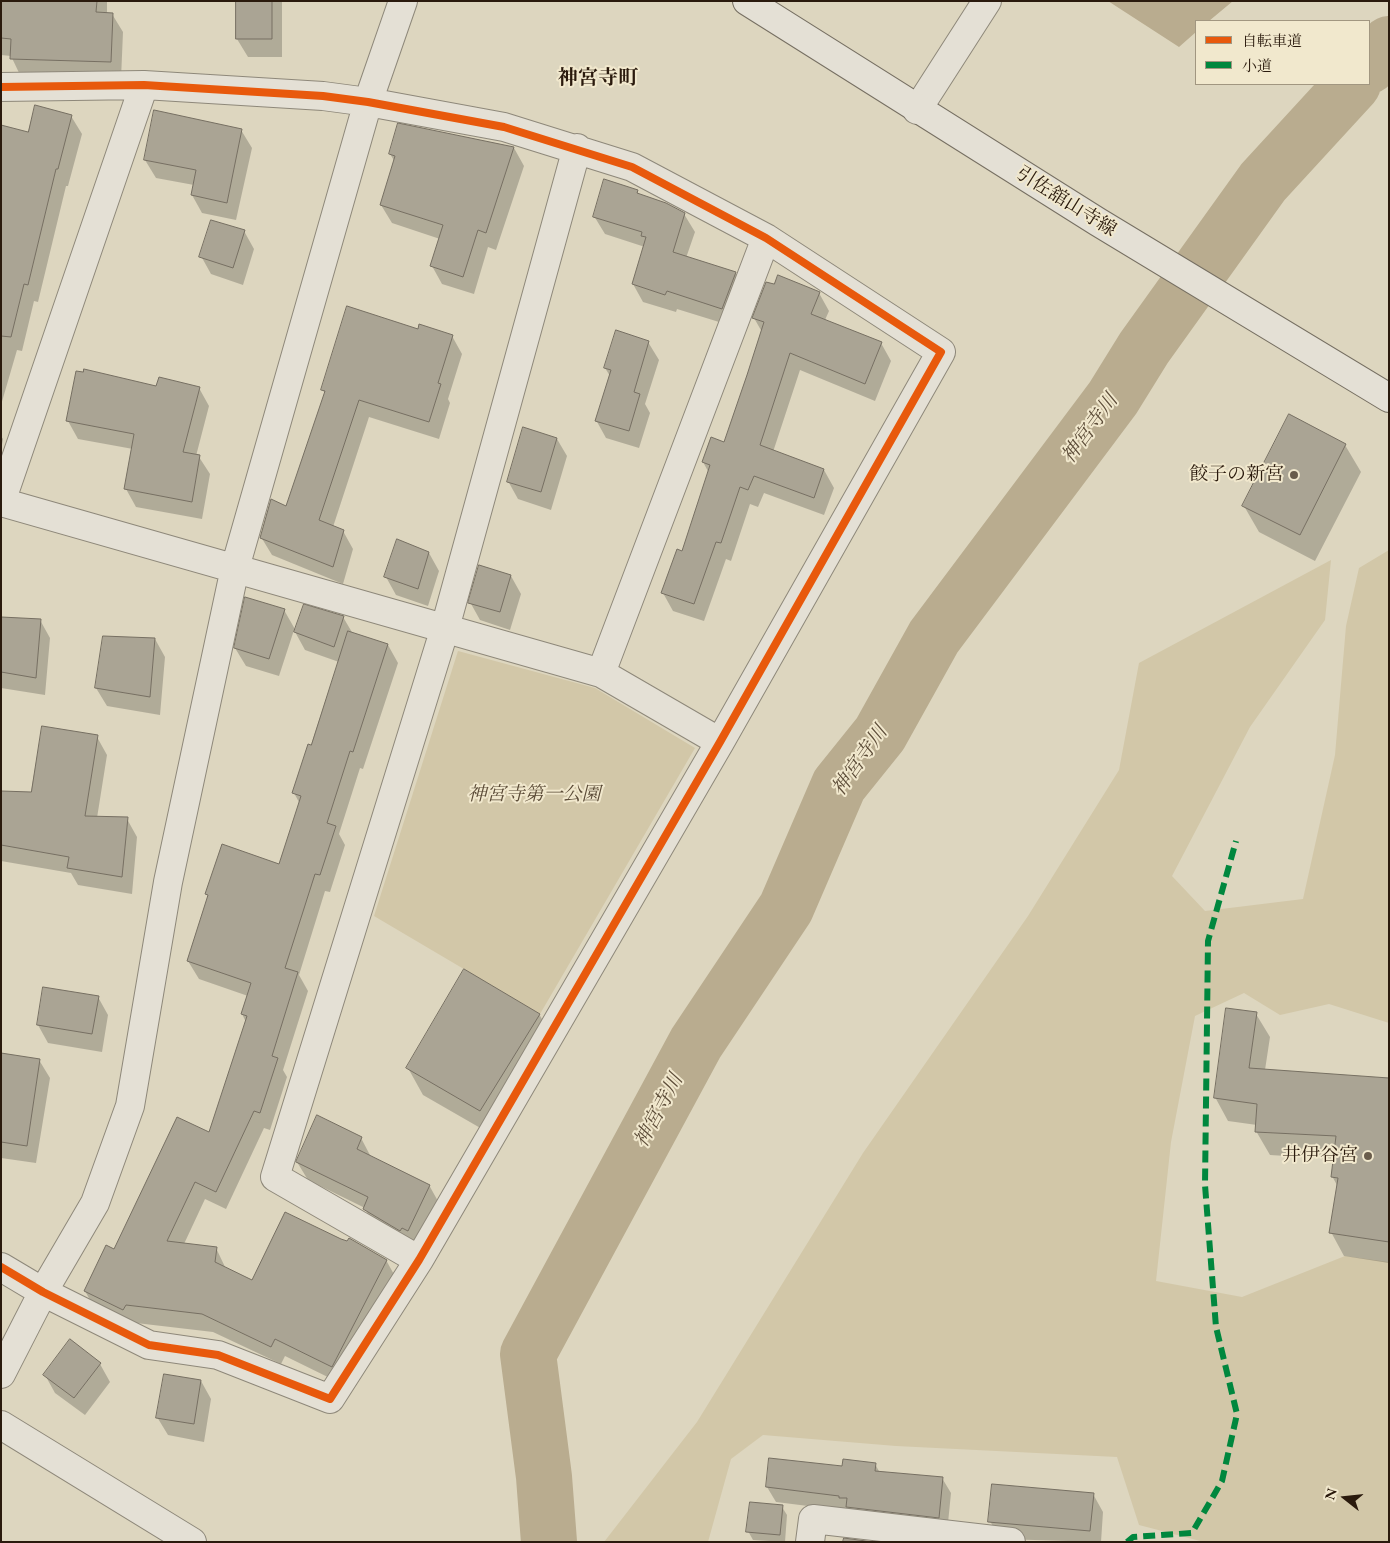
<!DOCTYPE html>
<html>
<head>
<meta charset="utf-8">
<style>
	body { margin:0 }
	#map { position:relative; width:1390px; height:1543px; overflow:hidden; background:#ddd6bf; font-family:"EB Garamond","Noto Serif JP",serif }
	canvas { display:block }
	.frame { position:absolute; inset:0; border:2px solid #2a1a0d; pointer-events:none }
	.legend { position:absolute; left:1195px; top:20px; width:175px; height:65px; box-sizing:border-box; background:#f1e8cd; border:1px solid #a19680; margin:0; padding:6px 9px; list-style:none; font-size:15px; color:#2a1a0d }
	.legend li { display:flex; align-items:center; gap:10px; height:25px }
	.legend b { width:25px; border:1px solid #a19680 }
	.north { position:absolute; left:1320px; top:1473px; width:50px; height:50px; -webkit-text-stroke:4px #f1e8cd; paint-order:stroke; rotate:286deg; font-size:14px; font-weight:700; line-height:20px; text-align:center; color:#2a1a0d }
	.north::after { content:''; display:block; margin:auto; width:18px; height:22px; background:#2a1a0d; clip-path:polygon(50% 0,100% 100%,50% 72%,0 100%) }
</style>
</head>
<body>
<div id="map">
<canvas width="1390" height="1543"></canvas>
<div class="frame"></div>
<ul class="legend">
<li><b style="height:6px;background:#e8590c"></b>自転車道</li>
<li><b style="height:6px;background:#00873e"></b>小道</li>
</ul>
<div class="north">N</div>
</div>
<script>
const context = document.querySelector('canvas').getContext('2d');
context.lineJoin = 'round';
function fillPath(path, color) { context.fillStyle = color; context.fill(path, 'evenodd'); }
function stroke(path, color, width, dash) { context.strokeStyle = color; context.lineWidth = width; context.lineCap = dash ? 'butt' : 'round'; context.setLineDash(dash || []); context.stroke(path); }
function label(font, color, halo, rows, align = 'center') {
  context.font = font + ' "EB Garamond","Noto Serif JP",serif'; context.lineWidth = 4; context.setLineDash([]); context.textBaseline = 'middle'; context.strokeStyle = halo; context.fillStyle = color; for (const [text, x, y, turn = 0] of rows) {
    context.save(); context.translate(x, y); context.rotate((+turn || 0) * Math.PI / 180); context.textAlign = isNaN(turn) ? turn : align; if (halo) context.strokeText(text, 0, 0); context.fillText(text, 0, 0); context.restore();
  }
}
fillPath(new Path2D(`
	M 1389,550 L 1389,1023 L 1329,1004 L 1280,1015 L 1244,993 L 1195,1016 L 1171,1142 L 1156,1281 L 1242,1297 L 1345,1256 L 1389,1262 L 1389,1542 L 1204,1542 L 1139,1525 L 1117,1457 L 896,1446 L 763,1435 L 731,1459 L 708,1542 L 604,1542 L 697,1422 L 863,1153 L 1028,916 L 1119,770 L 1139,663 L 1331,560 L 1325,620 L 1250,727 L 1172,876 L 1205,911 L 1303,899 L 1335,755 L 1346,626 L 1359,568 Z
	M 458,651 L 595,688 L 695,748 L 540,1014 L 374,916 Z`), '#d2c7a8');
fillPath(new Path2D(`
	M 1108,1 L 1233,1 L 1209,21 L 1196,21 L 1196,32 L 1179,47 Z`), '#b9ac8f');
fillPath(new Path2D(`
	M 25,1 L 107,1 L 107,14 L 112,14 L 123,32 L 121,79 L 21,77 L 11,56 L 1,55 L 1,10 Z
	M 238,1 L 282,1 L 282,57 L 248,57 L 237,39 Z
	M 71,116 L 82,134 L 68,186 L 66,186 L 38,302 L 34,301 L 22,351 L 17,350 L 1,405 L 1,232 L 29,133 Z
	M 241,130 L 252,148 L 236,220 L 202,213 L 192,195 L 194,185 L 156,178 L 145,160 Z
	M 514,148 L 524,166 L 496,250 L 488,247 L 474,294 L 442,284 L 432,266 L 440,239 L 392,223 L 381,205 L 395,162 L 390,154 Z
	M 637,191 L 640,196 L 684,214 L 695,232 L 686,258 L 735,273 L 746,291 L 732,326 L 677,309 L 676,312 L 643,302 L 633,284 L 645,247 L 605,234 L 594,216 Z
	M 244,231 L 254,249 L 243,285 L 211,274 L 201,256 Z
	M 819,293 L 829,311 L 825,320 L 881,343 L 891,361 L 875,401 L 800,370 L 773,452 L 824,470 L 834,488 L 824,515 L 764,493 L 758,507 L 750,504 L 731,561 L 726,559 L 704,621 L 673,611 L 663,593 L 683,552 L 709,473 L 703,462 L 725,444 L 762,332 L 754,318 Z
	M 418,330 L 452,336 L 462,354 L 448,399 L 450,403 L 439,439 L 369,417 L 333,527 L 343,531 L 353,549 L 343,584 L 272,555 L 261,537 L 287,507 L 325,394 L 323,390 Z
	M 648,342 L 659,360 L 645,404 L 650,413 L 639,448 L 606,438 L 596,420 L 610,376 L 605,368 Z
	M 157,388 L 199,388 L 209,406 L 196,456 L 199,457 L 210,474 L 202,519 L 136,507 L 126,489 L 133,449 L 78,439 L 68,421 Z
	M 1,436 L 3,439 L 1,451 Z
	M 557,439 L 567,456 L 551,510 L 518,499 L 508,481 Z
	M 1345,445 L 1361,472 L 1315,561 L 1259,532 L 1244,506 Z
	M 398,541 L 429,553 L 439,571 L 428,606 L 396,595 L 386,577 Z
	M 511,576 L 521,594 L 510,630 L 480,620 L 470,602 Z
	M 284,610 L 296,631 L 343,617 L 353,634 L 388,645 L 398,663 L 363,769 L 360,768 L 339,834 L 345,845 L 330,892 L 325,891 L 299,975 L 308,991 L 283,1070 L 287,1077 L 270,1130 L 264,1128 L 226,1209 L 205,1199 L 184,1244 L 216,1248 L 226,1269 L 253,1282 L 386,1260 L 396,1278 L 342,1384 L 285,1356 L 281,1364 L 213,1332 L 136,1323 L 133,1328 L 95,1309 L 85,1291 L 115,1251 L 210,1134 L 246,1022 L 242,1014 L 248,996 L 199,979 L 188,961 L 209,897 L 207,894 L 280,865 L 300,804 L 294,793 L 312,747 L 339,662 L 305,650 L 294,630 L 279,676 L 246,666 L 235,648 Z
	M 1,618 L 40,620 L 50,638 L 45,695 L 1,688 Z
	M 155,639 L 165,657 L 160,715 L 107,706 L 96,688 Z
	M 97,737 L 107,755 L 97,818 L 127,819 L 137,837 L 132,894 L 78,885 L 71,873 L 1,861 L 1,792 L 32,793 Z
	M 98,997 L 108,1015 L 102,1052 L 48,1043 L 38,1025 Z
	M 539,1014 L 555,1041 L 496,1137 L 423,1095 L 408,1068 Z
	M 1256,1014 L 1270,1037 L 1265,1070 L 1389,1079 L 1389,1263 L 1344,1256 L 1331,1232 L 1338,1187 L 1332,1176 L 1335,1159 L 1270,1155 L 1256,1131 L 1257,1125 L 1228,1121 L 1215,1097 Z
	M 1,1054 L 39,1060 L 50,1078 L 36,1163 L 1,1158 Z
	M 361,1138 L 371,1157 L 429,1185 L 439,1203 L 418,1248 L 374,1227 L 365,1208 L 308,1180 L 297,1162 Z
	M 100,1364 L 110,1382 L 85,1415 L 55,1393 L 45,1375 Z
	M 201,1381 L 211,1399 L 204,1442 L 168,1435 L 157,1417 Z
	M 770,1459 L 843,1467 L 875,1464 L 880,1473 L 942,1478 L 951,1493 L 947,1533 L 848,1511 L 776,1502 L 767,1487 Z
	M 1093,1494 L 1103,1512 L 1101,1542 L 1000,1539 L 990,1521 Z
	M 782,1507 L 787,1515 L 785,1542 L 753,1540 L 748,1531 Z`), '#0003');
stroke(new Path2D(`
	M 1369,66 L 1389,44
	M 549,1542 L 544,1477 L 528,1354 L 696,1043 L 786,908 L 839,785 L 880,734 L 934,637 L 1113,398 L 1144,348 L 1263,182 L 1353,84`), '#b9ac8f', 56);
const building = new Path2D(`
	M 1,1 L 97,1 L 96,12 L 113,13 L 111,62 L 10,59 L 11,39 L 1,38 Z
	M 236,1 L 272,1 L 272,39 L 236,39 Z
	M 35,105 L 72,115 L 58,169 L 56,169 L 28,285 L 24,284 L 11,337 L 1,336 L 1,125 L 28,132 Z
	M 154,110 L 242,129 L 227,203 L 191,195 L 196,170 L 144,160 Z
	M 398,123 L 514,147 L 486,233 L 478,230 L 463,277 L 430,266 L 443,225 L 380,205 L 395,156 L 389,154 Z
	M 604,179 L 638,190 L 637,193 L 666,203 L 685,213 L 673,252 L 736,272 L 722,309 L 667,291 L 665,295 L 632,284 L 646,237 L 641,236 L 642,232 L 593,217 Z
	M 211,220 L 245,230 L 233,268 L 199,257 Z
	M 778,275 L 820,292 L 811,314 L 882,342 L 865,384 L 790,353 L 760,445 L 824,469 L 814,498 L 754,476 L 748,490 L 740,487 L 721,543 L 716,542 L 694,604 L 661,593 L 677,549 L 682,551 L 710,465 L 702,462 L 711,437 L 724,442 L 747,375 L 764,322 L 752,318 L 766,282 L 774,284 Z
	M 347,306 L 418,329 L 419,324 L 453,335 L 438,383 L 441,384 L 429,422 L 359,400 L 319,520 L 344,530 L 333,567 L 260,538 L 271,499 L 286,506 L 325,391 L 321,390 Z
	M 616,330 L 649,341 L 634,392 L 640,394 L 629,431 L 595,421 L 611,370 L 604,368 Z
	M 84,369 L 156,386 L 159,377 L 200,387 L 183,452 L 200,455 L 192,502 L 124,489 L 134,434 L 66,421 L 76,371 L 83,372 Z
	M 1289,414 L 1346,444 L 1300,535 L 1242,506 Z
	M 523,427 L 557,438 L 541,492 L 507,482 Z
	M 397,539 L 429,552 L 418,589 L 384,577 Z
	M 479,565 L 511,575 L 500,612 L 468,603 Z
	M 245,597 L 285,609 L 269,659 L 234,648 Z
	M 304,604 L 344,616 L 334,647 L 294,632 Z
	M 1,617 L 41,619 L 36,678 L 1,672 Z
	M 348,631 L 388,644 L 353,752 L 350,751 L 327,823 L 336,826 L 320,875 L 315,874 L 285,968 L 298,972 L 272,1056 L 278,1058 L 260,1113 L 254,1111 L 216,1192 L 195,1182 L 167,1241 L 217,1247 L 215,1262 L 252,1280 L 285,1212 L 341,1239 L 347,1241 L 349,1238 L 387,1260 L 332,1367 L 275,1339 L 271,1347 L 202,1314 L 126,1305 L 123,1310 L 84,1291 L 106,1245 L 114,1249 L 177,1117 L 209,1132 L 247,1016 L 241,1014 L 251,983 L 187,961 L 208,895 L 205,894 L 222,844 L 279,864 L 301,796 L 292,793 L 308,744 L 311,745 Z
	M 103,636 L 155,638 L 150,697 L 95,688 Z
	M 42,726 L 98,735 L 85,816 L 128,817 L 122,877 L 67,868 L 69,857 L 1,845 L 1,791 L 31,792 Z
	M 464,969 L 540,1014 L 480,1111 L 406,1068 Z
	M 43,987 L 99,996 L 92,1034 L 37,1025 Z
	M 1226,1008 L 1257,1012 L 1249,1068 L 1389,1078 L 1389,1242 L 1329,1233 L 1338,1178 L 1331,1177 L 1336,1136 L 1255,1132 L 1257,1104 L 1214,1098 Z
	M 1,1053 L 40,1059 L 27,1146 L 1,1142 Z
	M 317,1115 L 362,1137 L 357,1149 L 430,1185 L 408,1231 L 402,1228 L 400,1231 L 363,1209 L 368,1197 L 296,1162 Z
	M 70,1339 L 101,1363 L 74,1398 L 43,1375 Z
	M 164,1374 L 201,1380 L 194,1424 L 156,1418 Z
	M 769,1458 L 842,1466 L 843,1459 L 876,1463 L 875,1471 L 943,1477 L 939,1518 L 846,1507 L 847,1498 L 839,1498 L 839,1496 L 766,1487 Z
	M 992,1484 L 1094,1493 L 1090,1531 L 988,1522 Z
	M 750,1502 L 783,1505 L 780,1535 L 746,1532 Z
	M 844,1538 L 873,1542 L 843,1542 Z`);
fillPath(building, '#aaa494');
stroke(building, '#766f62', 1);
const minor = new Path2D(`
	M 1,87 L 144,85 L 323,96 L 368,102 L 504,127 L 632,167 L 766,238 L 941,352 L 720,742 L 419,1260 L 330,1399 L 218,1355 L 149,1345 L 43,1292 L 1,1267
	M 917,110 L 987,1
	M 1,502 L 601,673 L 720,742
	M 1,502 L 144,85
	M 601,673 L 766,238
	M 419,1260 L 275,1177 L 445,628 L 577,148
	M 1,1374 L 43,1292 L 95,1203 L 130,1106 L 168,882 L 235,568 L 368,102 L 403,1
	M 810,1542 L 813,1519 L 1011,1542`);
const tertiary = new Path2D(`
	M 1,1425 L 192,1542`);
const secondary = new Path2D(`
	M 747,1 L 1098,222 L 1389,398`);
stroke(minor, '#8e887a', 30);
stroke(tertiary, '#8e887a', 30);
stroke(secondary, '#766f62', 30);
stroke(minor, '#e4e0d5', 28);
stroke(tertiary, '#e4e0d5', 28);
stroke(secondary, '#e4e0d5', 28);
stroke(new Path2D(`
	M 1127,1542 L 1133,1537 L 1192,1533 L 1222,1481 L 1237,1414 L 1216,1327 L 1205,1185 L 1208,941 L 1236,841`), '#00873e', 6, [12, 6]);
stroke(new Path2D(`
	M 1,87 L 144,85 L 323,96 L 368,102 L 504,127 L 632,167 L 766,238 L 941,352 L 720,742 L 419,1260 L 330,1399 L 218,1355 L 149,1345 L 43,1292 L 1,1267`), '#e8590c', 8);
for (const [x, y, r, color] of [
	[1294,475,5,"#695c4b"],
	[1368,1156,5,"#695c4b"]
]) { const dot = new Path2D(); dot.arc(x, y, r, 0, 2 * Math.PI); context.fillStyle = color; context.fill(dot); stroke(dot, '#f1e8cd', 2); }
label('19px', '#2a1a0d', '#f1e8cd', [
	["引佐舘山寺線",1066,202,32]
]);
label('19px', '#2a1a0d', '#f1e8cd', [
	["餃子の新宮",1284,475],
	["井伊谷宮",1358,1156]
], 'right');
label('italic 19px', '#5a4a36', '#f1e8cd', [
	["神宮寺第一公園",534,795]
]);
label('bold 20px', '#2a1a0d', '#f1e8cd', [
	["神宮寺町",598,79]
]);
label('italic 20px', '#5d4d39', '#f1e8cd', [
	["神宮寺川",1090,429,-54],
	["神宮寺川",860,761,-55],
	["神宮寺川",659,1111,-62]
]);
</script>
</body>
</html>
